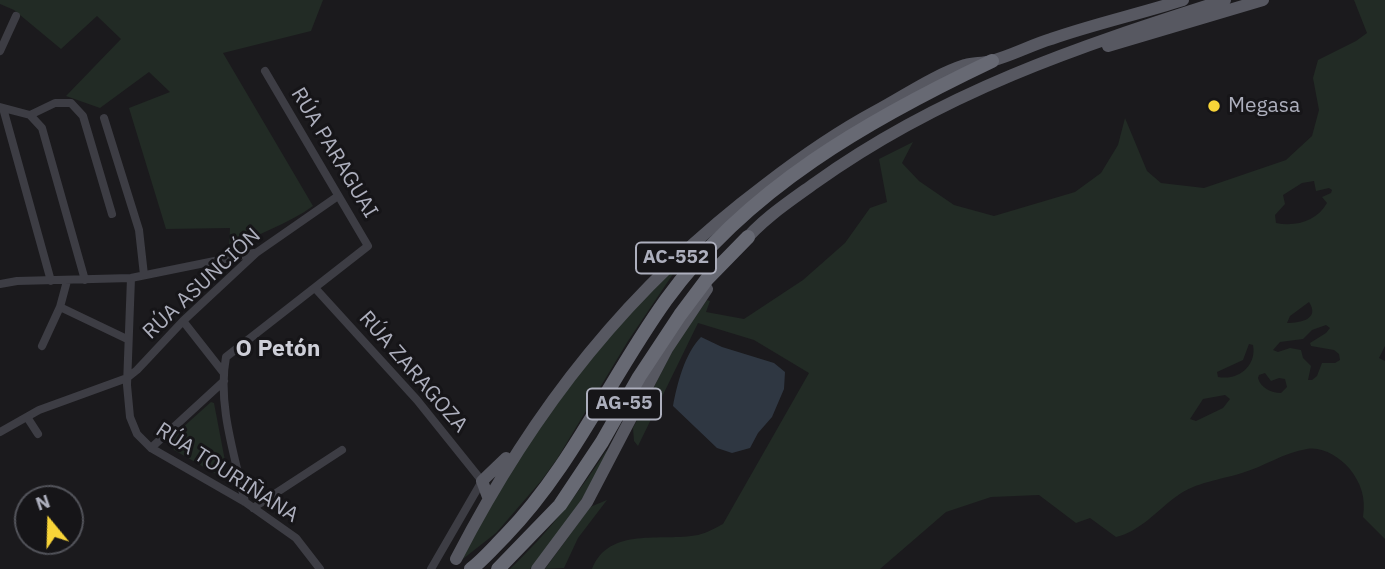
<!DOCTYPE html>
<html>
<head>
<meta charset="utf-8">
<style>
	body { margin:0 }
	#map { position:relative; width:1385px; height:569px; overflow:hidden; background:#1b1a1d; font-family:"IBM Plex Sans",sans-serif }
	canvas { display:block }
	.north { position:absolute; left:14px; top:485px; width:70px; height:70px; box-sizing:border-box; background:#161518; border:2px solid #52535a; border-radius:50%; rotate:341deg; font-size:19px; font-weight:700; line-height:28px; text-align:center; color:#adafbd }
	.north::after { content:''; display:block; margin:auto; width:24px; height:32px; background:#f8d438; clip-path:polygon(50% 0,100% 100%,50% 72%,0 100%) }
</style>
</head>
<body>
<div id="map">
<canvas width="1385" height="569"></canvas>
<div class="north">N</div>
</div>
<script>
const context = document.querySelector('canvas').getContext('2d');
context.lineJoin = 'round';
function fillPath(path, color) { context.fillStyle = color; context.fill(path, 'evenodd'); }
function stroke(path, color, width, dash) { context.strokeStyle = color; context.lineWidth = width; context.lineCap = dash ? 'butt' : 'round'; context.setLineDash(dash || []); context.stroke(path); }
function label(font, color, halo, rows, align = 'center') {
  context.font = font + ' "IBM Plex Sans",sans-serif'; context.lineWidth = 6; context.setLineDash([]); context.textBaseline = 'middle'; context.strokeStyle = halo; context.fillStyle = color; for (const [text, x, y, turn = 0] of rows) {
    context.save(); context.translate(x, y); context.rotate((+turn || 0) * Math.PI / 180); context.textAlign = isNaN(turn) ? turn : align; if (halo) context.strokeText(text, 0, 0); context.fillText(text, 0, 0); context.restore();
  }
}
fillPath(new Path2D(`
	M 0,0 L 323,0 L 311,31 L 223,53 L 313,206 C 287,225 256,233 229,252 L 230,228 L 166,229 L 129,108 L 170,92 L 149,72 L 100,108 L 66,96 L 121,39 L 97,16 L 61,49 L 14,10 L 0,4 Z
	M 1354,0 L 1385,0 L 1385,346 L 1379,358 L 1385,361 L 1385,539 L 1363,517 C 1366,497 1361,483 1349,468 C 1339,457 1322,446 1307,449 C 1285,452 1263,467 1242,473 C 1220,480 1196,482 1177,496 C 1156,511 1141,531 1116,537 L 1090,518 L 1076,523 L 1039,495 L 991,497 L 946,512 L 880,569 L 592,569 C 609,526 661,542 698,535 C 707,533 715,528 723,524 L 809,373 L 754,340 L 698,323 L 638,446 L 634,441 L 633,428 L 676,344 L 707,300 L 710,301 L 706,312 L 744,319 L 803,280 L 845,243 L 870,208 L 887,202 L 879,159 L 913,142 L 902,163 L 919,181 L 954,205 L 994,216 L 1075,192 L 1101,173 L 1118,145 L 1125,118 L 1147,171 L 1161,183 L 1204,188 L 1286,160 L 1312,136 L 1319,110 L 1313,78 L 1318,60 L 1356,41 L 1367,33 ZM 1314,181 L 1316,191 L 1329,188 L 1332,190 L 1331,193 L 1322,197 L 1327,203 C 1317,221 1296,227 1276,223 L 1275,215 L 1285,204 L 1283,195 L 1302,183 ZM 1309,302 C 1320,319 1301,323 1287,323 L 1290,316 ZM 1326,325 L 1330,328 L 1326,333 L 1310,343 L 1311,346 L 1334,350 L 1339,354 L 1340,360 L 1335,363 L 1322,363 L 1317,376 L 1312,380 L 1308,380 L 1311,366 L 1303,358 L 1301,350 L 1290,348 L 1278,352 L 1273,350 L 1280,342 L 1303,339 L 1312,330 ZM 1249,344 L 1253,345 C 1257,365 1239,381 1218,377 L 1217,372 L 1243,360 ZM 1265,373 L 1271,381 L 1279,378 L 1285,379 L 1287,387 L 1281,393 C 1271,393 1260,387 1258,378 L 1259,375 ZM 1225,395 L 1230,399 L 1223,408 L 1196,421 L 1190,419 L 1203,399 Z
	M 669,272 L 673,274 L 628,341 L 557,459 L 541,481 L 496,533 L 459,562 L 520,454 L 596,351 Z
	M 211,402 L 214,403 L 226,466 L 224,472 L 216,474 L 174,450 L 171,444 L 171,438 Z
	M 606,451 L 609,452 C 587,494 561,533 530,569 L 510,569 C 548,533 578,494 606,451 Z
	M 607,500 L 578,538 L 564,568 L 545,569 L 590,507 Z`), '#222b25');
fillPath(new Path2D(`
	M 701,337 L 722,347 L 774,363 L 785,372 L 784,389 L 772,417 L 758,433 L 750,448 L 732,453 L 717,448 L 673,406 C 677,384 685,353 701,337 Z`), '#2f3742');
stroke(new Path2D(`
	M 0,51 L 16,16
	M 0,107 L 30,115 L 42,128 L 85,280
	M 3,108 L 51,281
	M 30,115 L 55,103 L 71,103 L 83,116 L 112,214
	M 104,118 L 139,230 L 144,275
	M 131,278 L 127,385 L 130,417 L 137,434 L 151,448 L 245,502 L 296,538 L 320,569
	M 0,284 L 17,281 L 131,278 L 254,253
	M 315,288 L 417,400 L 482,481 L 431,569
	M 60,307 L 127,339
	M 183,321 L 223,372
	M 42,346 L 60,307 L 67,281
	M 27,417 L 38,434
	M 0,432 L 39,410 L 127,378 L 137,370 L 183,321 L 256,253 L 338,196
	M 151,448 L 224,381
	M 245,502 C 235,456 217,404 226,357 L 368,246 L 265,71
	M 253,508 L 342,450`), '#3d3d44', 8);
stroke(new Path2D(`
	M 1108,46 L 1263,0
	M 742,244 C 761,220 790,201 815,183 C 942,92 1077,47 1225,0
	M 488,497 L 482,481 L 506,458
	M 456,559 C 534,408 629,287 766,184 C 801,157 837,132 876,111 C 904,96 934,75 965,65 C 974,63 983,63 991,61 C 1011,56 1031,45 1051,39 C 1094,24 1139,14 1183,0
	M 537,569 L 587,502 L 667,349 L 707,289`), '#575861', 12);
stroke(new Path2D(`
	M 471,569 C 483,560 494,547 505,536 C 572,467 610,378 666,300 C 747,188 870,119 992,61
	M 498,569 L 560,505 L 602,442 L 639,377 L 680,315 L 707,279 L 748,237`), '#676973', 14);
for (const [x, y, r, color] of [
	[1214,106,7,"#f8d438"]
]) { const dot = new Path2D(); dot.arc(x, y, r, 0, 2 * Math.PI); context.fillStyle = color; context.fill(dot); stroke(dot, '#161518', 2.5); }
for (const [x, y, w] of [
	[676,258,80],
	[624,404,74]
]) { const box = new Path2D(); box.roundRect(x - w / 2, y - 15.5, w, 31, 5); context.fillStyle = '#161518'; context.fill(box); stroke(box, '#adafbd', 2); }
label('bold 19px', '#adafbd', null, [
	["AC-552",676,258],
	["AG-55",624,404]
]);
label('21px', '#adafbd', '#161518', [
	["Megasa",1228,106]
], 'left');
label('21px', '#adafbd', '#161518', [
	["RÚA PARAGUAI",334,153,59],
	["RÚA ASUNCIÓN",202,284,-43],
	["RÚA ZARAGOZA",413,372,49],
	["RÚA TOURIÑANA",227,473,33]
]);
label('bold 23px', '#cecfd8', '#161518', [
	["O Petón",278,349]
]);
</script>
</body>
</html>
